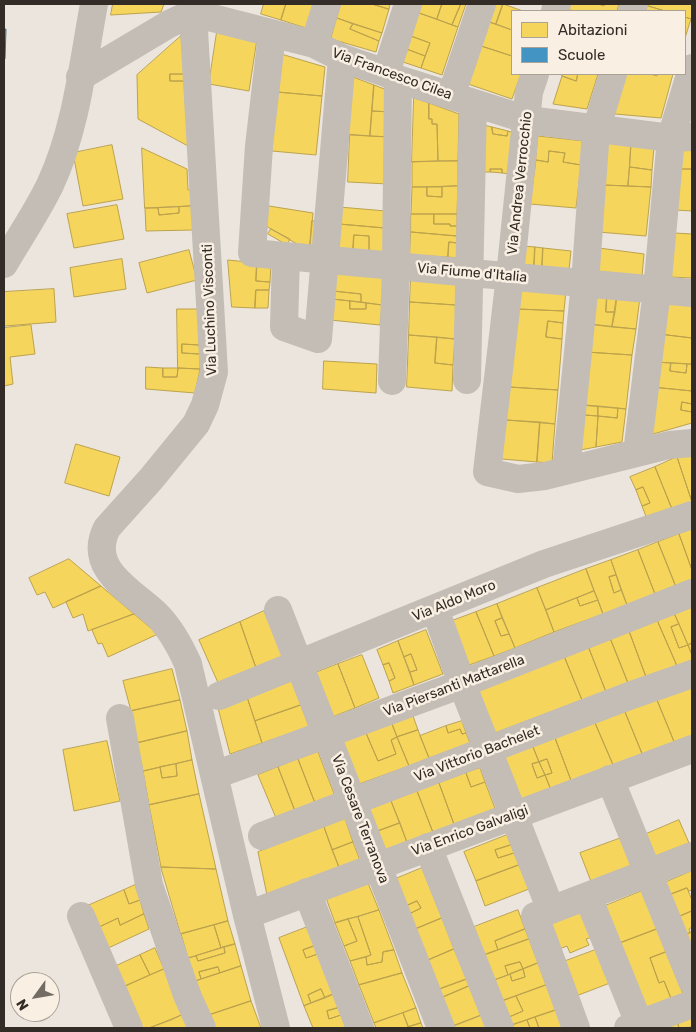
<!DOCTYPE html>
<html>
<head>
<meta charset="utf-8">
<style>
	body { margin:0 }
	#map { position:relative; width:696px; height:1032px; overflow:hidden; background:#ebe5dd; font-family:Rubik,sans-serif }
	canvas { display:block }
	.frame { position:absolute; inset:0; border:5px solid #332b25; pointer-events:none }
	.legend { position:absolute; left:511px; top:10px; width:175px; height:65px; box-sizing:border-box; background:#f9f0e3; border:1px solid #aaa197; margin:0; padding:6px 9px; list-style:none; font-size:15px; color:#332b25 }
	.legend li { display:flex; align-items:center; gap:10px; height:25px }
	.legend b { width:25px; border:1px solid #aaa197 }
	.north { position:absolute; left:10px; top:972px; width:50px; height:50px; box-sizing:border-box; background:#f9f0e3; border:1px solid #aaa197; border-radius:50%; rotate:238deg; font-size:14px; font-weight:700; line-height:20px; text-align:center; color:#332b25 }
	.north::after { content:''; display:block; margin:auto; width:18px; height:22px; background:#736c65; clip-path:polygon(50% 0,100% 100%,50% 72%,0 100%) }
</style>
</head>
<body>
<div id="map">
<canvas width="696" height="1032"></canvas>
<div class="frame"></div>
<ul class="legend">
<li><b style="height:14px;background:#f6d55c"></b>Abitazioni</li>
<li><b style="height:14px;background:#4393c3"></b>Scuole</li>
</ul>
<div class="north">N</div>
</div>
<script>
const context = document.querySelector('canvas').getContext('2d');
context.lineJoin = 'round';
function fillPath(path, color) { context.fillStyle = color; context.fill(path, 'evenodd'); }
function stroke(path, color, width, dash) { context.strokeStyle = color; context.lineWidth = width; context.lineCap = dash ? 'butt' : 'round'; context.setLineDash(dash || []); context.stroke(path); }
function label(font, color, halo, rows, align = 'center') {
  context.font = font + ' Rubik,sans-serif'; context.lineWidth = 5; context.setLineDash([]); context.textBaseline = 'middle'; context.strokeStyle = halo; context.fillStyle = color; for (const [text, x, y, turn = 0] of rows) {
    context.save(); context.translate(x, y); context.rotate((+turn || 0) * Math.PI / 180); context.textAlign = isNaN(turn) ? turn : align; if (halo) context.strokeText(text, 0, 0); context.fillText(text, 0, 0); context.restore();
  }
}
const homes = new Path2D(`
	M 113,4 L 164,4 L 161,12 L 111,15 Z
	M 264,4 L 286,4 L 281,20 L 261,14 Z
	M 286,4 L 313,4 L 306,28 L 281,20 Z
	M 341,4 L 372,4 L 389,9 L 382,33 L 337,18 Z
	M 372,4 L 390,4 L 389,9 Z
	M 418,4 L 442,4 L 437,19 L 416,12 Z
	M 442,4 L 461,4 L 452,25 L 437,19 Z
	M 461,4 L 466,4 L 458,27 L 452,25 Z
	M 492,4 L 503,4 L 496,24 L 486,21 Z
	M 503,4 L 523,11 L 512,11 L 512,30 L 496,24 Z
	M 566,4 L 598,4 L 604,6 L 605,4 L 619,4 L 617,11 L 573,11 L 565,8 Z
	M 645,4 L 692,4 L 692,15 L 691,19 L 685,17 L 685,11 L 665,11 L 645,5 Z
	M 645,5 L 665,11 L 643,11 Z
	M 416,12 L 458,27 L 442,75 L 421,68 L 430,43 L 408,35 Z
	M 685,17 L 691,19 L 685,38 Z
	M 337,18 L 353,24 L 350,29 L 379,41 L 376,52 L 331,39 Z
	M 486,21 L 512,30 L 512,56 L 478,45 Z
	M 353,24 L 382,33 L 379,41 L 350,29 Z
	M 217,32 L 257,39 L 249,91 L 209,84 Z
	M 408,35 L 430,43 L 425,56 L 404,48 Z
	M 181,36 L 184,74 L 170,74 L 170,81 L 184,81 L 188,146 L 138,119 L 137,75 Z
	M 478,45 L 512,56 L 512,74 L 521,74 L 512,99 L 465,83 Z
	M 404,48 L 425,56 L 421,68 L 400,61 Z
	M 281,54 L 325,67 L 322,96 L 277,92 Z
	M 170,74 L 184,74 L 184,81 L 170,81 Z
	M 563,74 L 578,74 L 576,81 L 562,76 Z
	M 578,74 L 598,74 L 587,109 L 553,104 L 562,76 L 576,81 Z
	M 625,74 L 650,74 L 657,76 L 658,74 L 673,74 L 661,118 L 615,114 Z
	M 353,77 L 374,85 L 370,136 L 346,134 Z
	M 374,85 L 392,92 L 391,112 L 372,111 Z
	M 277,92 L 322,96 L 316,155 L 272,151 Z
	M 414,98 L 429,103 L 429,119 L 432,119 L 432,124 L 437,124 L 438,161 L 412,162 Z
	M 429,103 L 459,114 L 458,161 L 438,161 L 437,124 L 432,124 L 432,119 L 429,119 Z
	M 372,111 L 391,112 L 390,137 L 370,136 Z
	M 483,125 L 492,127 L 493,134 L 507,136 L 508,131 L 517,134 L 511,174 L 502,173 L 502,169 L 490,169 L 491,172 L 483,172 Z
	M 492,127 L 508,131 L 507,136 L 493,134 Z
	M 350,135 L 390,137 L 388,184 L 348,182 Z
	M 538,136 L 584,141 L 581,165 L 563,162 L 565,153 L 549,151 L 548,162 L 536,160 Z
	M 607,142 L 631,145 L 628,186 L 603,185 Z
	M 112,145 L 123,199 L 83,206 L 73,153 Z
	M 631,145 L 654,147 L 652,170 L 630,167 Z
	M 681,146 L 692,146 L 692,169 L 679,169 Z
	M 142,148 L 187,169 L 188,190 L 192,190 L 192,206 L 145,208 Z
	M 549,151 L 565,153 L 563,162 L 581,165 L 576,208 L 530,204 L 536,160 L 548,162 Z
	M 458,161 L 458,186 L 412,187 L 412,162 Z
	M 630,167 L 652,170 L 651,187 L 628,186 Z
	M 490,169 L 502,169 L 502,173 L 491,172 Z
	M 679,169 L 692,169 L 692,211 L 676,210 Z
	M 603,185 L 651,187 L 646,236 L 598,232 Z
	M 458,186 L 457,214 L 411,214 L 412,187 L 427,187 L 427,196 L 442,197 L 442,187 Z
	M 427,187 L 442,187 L 442,197 L 427,196 Z
	M 117,205 L 124,239 L 74,248 L 67,214 Z
	M 192,206 L 193,230 L 146,231 L 145,208 L 158,208 L 159,215 L 179,213 L 179,207 Z
	M 269,206 L 313,213 L 310,245 L 297,244 L 266,226 Z
	M 179,207 L 179,213 L 159,215 L 158,208 Z
	M 339,207 L 386,211 L 385,228 L 339,224 Z
	M 411,214 L 434,214 L 434,224 L 450,224 L 450,226 L 457,226 L 457,236 L 411,232 Z
	M 434,214 L 457,214 L 457,226 L 450,226 L 450,224 L 434,224 Z
	M 312,221 L 317,221 L 316,251 L 310,245 Z
	M 339,224 L 385,228 L 384,253 L 369,252 L 369,236 L 354,235 L 353,251 L 337,250 Z
	M 271,229 L 290,239 L 287,245 L 268,234 Z
	M 411,232 L 457,236 L 457,243 L 449,242 L 448,257 L 410,255 Z
	M 674,233 L 692,234 L 692,278 L 670,277 Z
	M 354,235 L 369,236 L 369,252 L 353,251 Z
	M 449,242 L 457,243 L 457,258 L 448,257 Z
	M 523,246 L 535,247 L 534,267 L 521,266 Z
	M 535,247 L 543,248 L 542,268 L 534,267 Z
	M 543,248 L 571,251 L 569,270 L 542,268 Z
	M 599,248 L 644,254 L 642,276 L 597,271 Z
	M 189,250 L 197,280 L 147,293 L 139,263 Z
	M 122,259 L 126,289 L 74,297 L 70,268 Z
	M 228,260 L 257,263 L 256,281 L 270,282 L 269,290 L 256,290 L 255,308 L 232,307 Z
	M 257,263 L 271,264 L 270,282 L 256,281 Z
	M 335,271 L 384,276 L 382,305 L 361,302 L 361,294 L 333,291 Z
	M 411,277 L 458,281 L 456,305 L 410,302 Z
	M 519,286 L 566,290 L 564,311 L 517,309 Z
	M 54,289 L 56,322 L 4,326 L 4,292 Z
	M 256,290 L 269,290 L 268,308 L 255,308 Z
	M 333,291 L 361,294 L 361,302 L 332,299 Z
	M 592,294 L 607,295 L 606,312 L 615,312 L 612,327 L 589,324 Z
	M 607,295 L 617,296 L 615,312 L 606,312 Z
	M 617,296 L 640,297 L 636,329 L 612,327 Z
	M 663,298 L 692,301 L 692,338 L 659,334 Z
	M 332,299 L 350,301 L 350,309 L 366,309 L 366,303 L 382,305 L 380,325 L 330,320 Z
	M 350,301 L 366,303 L 366,309 L 350,309 Z
	M 410,302 L 456,305 L 455,339 L 409,335 Z
	M 177,309 L 199,309 L 199,345 L 182,344 L 182,353 L 200,354 L 200,369 L 178,368 Z
	M 517,309 L 564,311 L 563,323 L 548,321 L 546,337 L 562,339 L 558,390 L 509,387 Z
	M 548,321 L 563,323 L 562,339 L 546,337 Z
	M 589,324 L 636,329 L 632,355 L 586,352 Z
	M 31,325 L 35,354 L 10,357 L 13,384 L 4,386 L 4,328 Z
	M 659,334 L 692,338 L 692,364 L 655,362 Z
	M 409,335 L 437,337 L 435,363 L 453,365 L 452,391 L 407,387 Z
	M 437,337 L 455,339 L 453,365 L 435,363 Z
	M 182,344 L 199,345 L 200,354 L 182,353 Z
	M 586,352 L 632,355 L 626,409 L 580,405 Z
	M 324,361 L 377,364 L 376,393 L 323,389 Z
	M 655,362 L 671,363 L 670,371 L 686,373 L 687,364 L 692,364 L 692,391 L 652,387 Z
	M 671,363 L 687,364 L 686,373 L 670,371 Z
	M 146,367 L 163,368 L 163,377 L 177,377 L 178,368 L 200,369 L 195,393 L 146,389 Z
	M 163,368 L 178,368 L 177,377 L 163,377 Z
	M 509,387 L 558,390 L 555,424 L 506,420 Z
	M 652,387 L 692,391 L 692,404 L 682,402 L 681,410 L 692,412 L 692,423 L 646,436 Z
	M 682,402 L 692,404 L 692,412 L 681,410 Z
	M 585,405 L 598,406 L 598,416 L 584,415 Z
	M 598,406 L 618,408 L 617,418 L 598,416 Z
	M 618,408 L 626,409 L 622,442 L 596,447 L 598,416 L 617,418 Z
	M 584,415 L 598,416 L 596,447 L 575,451 Z
	M 506,420 L 540,422 L 537,462 L 502,459 Z
	M 540,422 L 555,424 L 552,463 L 537,462 Z
	M 76,444 L 120,457 L 109,496 L 65,483 Z
	M 692,456 L 692,502 L 677,457 Z
	M 677,457 L 692,502 L 672,509 L 655,467 Z
	M 655,467 L 672,509 L 647,519 L 642,506 L 650,503 L 643,487 L 636,490 L 630,477 Z
	M 643,487 L 650,503 L 642,506 L 636,490 Z
	M 692,529 L 692,570 L 679,534 Z
	M 679,534 L 692,570 L 692,581 L 676,587 L 658,542 Z
	M 658,542 L 676,587 L 655,594 L 638,550 Z
	M 638,550 L 655,594 L 627,605 L 611,560 Z
	M 69,559 L 101,586 L 53,608 L 45,592 L 37,595 L 29,578 Z
	M 611,560 L 616,575 L 609,577 L 614,593 L 621,590 L 627,605 L 603,614 L 586,569 Z
	M 586,569 L 594,591 L 546,610 L 537,588 Z
	M 616,575 L 621,590 L 614,593 L 609,577 Z
	M 101,586 L 134,614 L 88,631 L 83,614 L 73,618 L 66,602 Z
	M 537,588 L 554,632 L 515,648 L 497,604 Z
	M 594,591 L 598,600 L 580,606 L 577,598 Z
	M 577,598 L 580,606 L 598,600 L 603,614 L 554,632 L 546,610 Z
	M 497,604 L 502,618 L 495,621 L 501,636 L 509,634 L 515,648 L 494,656 L 476,612 Z
	M 692,606 L 692,643 L 688,645 L 674,613 Z
	M 264,611 L 284,656 L 256,668 L 240,622 Z
	M 476,612 L 494,656 L 469,665 L 452,621 Z
	M 674,613 L 679,624 L 671,627 L 679,648 L 688,645 L 692,655 L 692,660 L 677,666 L 657,620 Z
	M 134,614 L 158,634 L 108,657 L 102,643 L 98,644 L 92,630 Z
	M 502,618 L 509,634 L 501,636 L 495,621 Z
	M 657,620 L 677,666 L 646,677 L 629,631 Z
	M 240,622 L 256,668 L 219,685 L 199,640 Z
	M 679,624 L 688,645 L 679,648 L 671,627 Z
	M 426,630 L 443,674 L 414,685 L 410,672 L 417,670 L 411,654 L 404,657 L 398,641 Z
	M 629,631 L 646,677 L 628,683 L 610,638 Z
	M 610,638 L 628,683 L 606,692 L 588,646 Z
	M 398,641 L 414,685 L 393,693 L 389,681 L 395,678 L 389,663 L 383,665 L 377,650 Z
	M 692,643 L 692,655 L 688,645 Z
	M 588,646 L 606,692 L 582,700 L 564,656 Z
	M 411,654 L 417,670 L 410,672 L 404,657 Z
	M 362,655 L 379,698 L 355,708 L 338,664 Z
	M 564,656 L 582,700 L 495,733 L 478,689 Z
	M 389,663 L 395,678 L 389,681 L 383,665 Z
	M 338,664 L 355,708 L 332,717 L 315,673 Z
	M 172,669 L 180,700 L 131,711 L 123,681 Z
	M 292,681 L 301,705 L 255,721 L 247,697 Z
	M 692,686 L 692,737 L 675,744 L 657,700 Z
	M 247,697 L 262,743 L 230,754 L 218,708 Z
	M 180,700 L 187,731 L 137,743 L 131,711 Z
	M 657,700 L 675,744 L 643,756 L 625,712 Z
	M 301,705 L 309,727 L 262,743 L 255,721 Z
	M 625,712 L 643,756 L 614,767 L 595,723 Z
	M 413,716 L 418,730 L 397,737 L 392,724 Z
	M 462,721 L 466,733 L 462,734 L 460,729 L 448,733 L 446,726 Z
	M 595,723 L 614,767 L 572,783 L 555,738 Z
	M 392,724 L 397,737 L 391,740 L 396,754 L 378,761 L 366,733 Z
	M 446,726 L 448,733 L 460,729 L 462,734 L 466,733 L 470,743 L 429,758 L 420,736 Z
	M 418,730 L 429,758 L 409,766 L 397,737 Z
	M 187,731 L 192,760 L 143,771 L 137,743 Z
	M 366,733 L 378,761 L 396,754 L 391,740 L 397,737 L 409,766 L 359,784 L 343,742 Z
	M 555,738 L 572,783 L 551,790 L 545,775 L 552,773 L 547,759 L 539,762 L 533,747 Z
	M 107,741 L 120,801 L 74,811 L 63,750 Z
	M 533,747 L 539,762 L 532,764 L 537,778 L 545,775 L 551,790 L 522,801 L 504,757 Z
	M 318,752 L 335,796 L 315,803 L 298,759 Z
	M 298,759 L 315,803 L 295,811 L 278,767 Z
	M 547,759 L 552,773 L 545,775 L 539,762 Z
	M 192,760 L 199,794 L 149,805 L 143,771 L 160,767 L 162,778 L 177,776 L 176,764 Z
	M 539,762 L 545,775 L 537,778 L 532,764 Z
	M 176,764 L 177,776 L 162,778 L 160,767 Z
	M 278,767 L 295,811 L 276,818 L 258,775 Z
	M 480,768 L 485,782 L 471,787 L 466,773 Z
	M 466,773 L 471,787 L 485,782 L 496,811 L 455,827 L 439,783 Z
	M 439,783 L 455,827 L 434,835 L 417,791 Z
	M 417,791 L 434,835 L 408,845 L 391,801 Z
	M 199,794 L 216,869 L 161,867 L 149,805 Z
	M 391,801 L 400,823 L 378,831 L 369,809 Z
	M 345,819 L 353,842 L 332,850 L 324,827 Z
	M 679,820 L 689,843 L 653,857 L 644,835 Z
	M 400,823 L 408,845 L 387,853 L 378,831 Z
	M 324,827 L 340,870 L 267,895 L 258,852 Z
	M 507,835 L 511,845 L 495,850 L 498,858 L 514,853 L 519,865 L 476,881 L 464,852 Z
	M 624,837 L 635,867 L 592,884 L 580,853 Z
	M 353,842 L 361,863 L 340,870 L 332,850 Z
	M 511,845 L 514,853 L 498,858 L 495,850 Z
	M 519,865 L 529,889 L 485,906 L 476,881 Z
	M 161,867 L 216,869 L 228,921 L 181,934 Z
	M 422,868 L 442,918 L 413,930 L 407,915 L 421,908 L 417,901 L 404,907 L 393,880 Z
	M 692,871 L 692,890 L 689,891 L 687,888 L 669,895 L 664,883 Z
	M 368,883 L 379,910 L 335,923 L 325,895 Z
	M 135,885 L 140,900 L 129,904 L 124,890 Z
	M 687,888 L 692,900 L 692,911 L 678,917 L 669,895 Z
	M 124,890 L 129,904 L 140,900 L 144,914 L 120,925 L 118,918 L 95,929 L 85,907 Z
	M 642,891 L 657,929 L 620,943 L 605,906 Z
	M 417,901 L 421,908 L 407,915 L 404,907 Z
	M 585,907 L 596,936 L 586,939 L 589,945 L 570,953 L 567,946 L 557,950 L 547,922 Z
	M 379,910 L 394,950 L 383,952 L 382,962 L 367,965 L 366,957 L 371,955 L 358,917 Z
	M 518,910 L 525,929 L 495,941 L 498,950 L 484,955 L 474,927 Z
	M 692,911 L 692,927 L 689,929 L 690,933 L 685,935 L 678,917 Z
	M 144,914 L 149,929 L 104,950 L 95,929 L 118,918 L 120,925 Z
	M 358,917 L 371,955 L 350,961 L 344,946 L 357,941 L 348,919 Z
	M 442,918 L 454,949 L 426,961 L 413,930 Z
	M 348,919 L 357,941 L 344,946 L 335,923 Z
	M 228,921 L 235,944 L 221,948 L 214,925 Z
	M 214,925 L 221,948 L 188,958 L 181,934 Z
	M 310,926 L 317,945 L 303,950 L 306,958 L 321,953 L 336,993 L 325,998 L 321,989 L 308,995 L 311,1003 L 304,1006 L 279,938 Z
	M 525,929 L 529,939 L 498,950 L 495,941 Z
	M 657,929 L 666,952 L 650,958 L 659,983 L 664,981 L 672,1001 L 647,1011 L 620,943 Z
	M 692,932 L 692,953 L 685,935 Z
	M 529,939 L 538,963 L 523,969 L 520,962 L 505,966 L 508,975 L 494,980 L 484,955 Z
	M 235,944 L 241,966 L 220,973 L 218,967 L 199,972 L 201,979 L 196,981 L 188,958 L 196,956 L 198,961 L 225,953 L 224,947 Z
	M 317,945 L 321,953 L 306,958 L 303,950 Z
	M 224,947 L 225,953 L 198,961 L 196,956 Z
	M 155,948 L 164,969 L 150,975 L 140,955 Z
	M 454,949 L 467,979 L 437,990 L 426,961 Z
	M 598,949 L 610,983 L 576,996 L 563,962 Z
	M 394,950 L 402,973 L 359,985 L 350,961 L 366,957 L 367,965 L 382,962 L 383,952 Z
	M 666,952 L 684,996 L 672,1001 L 664,981 L 659,983 L 650,958 Z
	M 140,955 L 150,975 L 121,988 L 112,968 Z
	M 520,962 L 523,969 L 508,975 L 505,966 Z
	M 538,963 L 546,985 L 502,1001 L 494,980 L 510,974 L 512,981 L 525,977 L 523,969 Z
	M 241,966 L 251,1001 L 209,1015 L 196,981 Z
	M 218,967 L 220,973 L 201,979 L 199,972 Z
	M 164,969 L 184,1014 L 149,1028 L 138,1028 L 121,988 Z
	M 523,969 L 525,977 L 512,981 L 510,974 Z
	M 402,973 L 416,1008 L 374,1023 L 359,985 Z
	M 467,979 L 469,986 L 441,998 L 437,990 Z
	M 546,985 L 556,1010 L 512,1025 L 509,1017 L 523,1011 L 516,996 Z
	M 469,986 L 481,1015 L 452,1026 L 441,998 Z
	M 321,989 L 325,998 L 311,1003 L 308,995 Z
	M 336,993 L 341,1007 L 327,1011 L 329,1019 L 344,1014 L 349,1026 L 344,1028 L 313,1028 L 304,1006 Z
	M 516,996 L 523,1011 L 509,1017 L 502,1001 Z
	M 251,1001 L 261,1028 L 215,1028 L 209,1015 Z
	M 341,1007 L 344,1014 L 329,1019 L 327,1011 Z
	M 416,1008 L 421,1023 L 408,1027 L 403,1013 Z
	M 556,1010 L 563,1028 L 539,1028 L 535,1017 Z
	M 403,1013 L 409,1028 L 376,1028 L 374,1023 Z
	M 184,1014 L 190,1028 L 149,1028 L 171,1020 Z
	M 483,1015 L 488,1028 L 449,1028 Z
	M 692,1015 L 692,1027 L 679,1028 L 677,1021 Z
	M 535,1017 L 539,1028 L 530,1028 L 527,1020 Z
	M 527,1020 L 530,1028 L 513,1028 L 512,1025 Z
	M 677,1021 L 679,1028 L 660,1028 Z
	M 421,1023 L 423,1028 L 409,1028 L 408,1027 Z`);
fillPath(homes, '#f6d55c');
stroke(homes, '#bca24c', 1);
const schools = new Path2D(`
	M 4,29 L 6,29 L 5,59 L 4,59 Z`);
fillPath(schools, '#4393c3');
stroke(schools, '#3e7494', 1);
stroke(new Path2D(`
	M 555,11 L 557,4
	M 632,11 L 634,4
	M 193,13 L 214,372 L 205,405 L 196,424 L 151,479 L 107,528 C 86,569 132,591 157,615 C 171,629 180,646 188,664 L 247,915 L 276,1028
	M 272,34 L 259,146 L 252,253 L 692,293
	M 314,44 L 327,4
	M 386,73 L 408,4
	M 535,74 L 529,92 L 510,276 L 487,472 L 518,479 L 545,476 L 669,445 L 692,443
	M 80,77 L 169,24 L 193,13 L 314,44 L 342,58 L 386,73 L 398,79 L 528,120 L 671,138 L 692,137
	M 451,96 L 482,4
	M 286,256 L 284,327 L 318,339 L 342,58
	M 4,264 C 19,238 37,212 50,185 C 76,130 83,63 94,4
	M 467,380 L 473,104
	M 392,381 L 396,267 L 398,79
	M 637,453 L 657,290 L 671,138 L 692,68
	M 566,471 L 585,283 L 596,130 L 613,74
	M 435,609 L 462,684 L 551,910
	M 278,610 L 441,1028
	M 219,696 L 544,564 L 692,515
	M 120,718 L 149,885 L 187,995 L 202,1028
	M 215,775 L 451,688 L 692,593
	M 610,779 L 692,981
	M 262,836 L 629,696 L 692,674
	M 428,847 L 500,1028
	M 307,892 L 360,1028
	M 588,897 L 641,1028
	M 247,915 L 692,749
	M 81,916 L 129,1028
	M 576,1028 L 535,916 L 692,856
	M 628,1028 L 692,1004`), '#c3bdb6', 28);
label('14px', '#332b25', '#f9f0e3', [
	["Via Francesco Cilea",392,74,20],
	["Via Andrea Verrocchio",520,183,-84],
	["Via Fiume d'Italia",472,273,5],
	["Via Luchino Visconti",210,310,-92],
	["Via Aldo Moro",454,601,-22],
	["Via Piersanti Mattarella",454,686,-21],
	["Via Vittorio Bachelet",477,754,-21],
	["Via Cesare Terranova",360,819,69],
	["Via Enrico Galvaligi",470,831,-20]
]);
</script>
</body>
</html>
